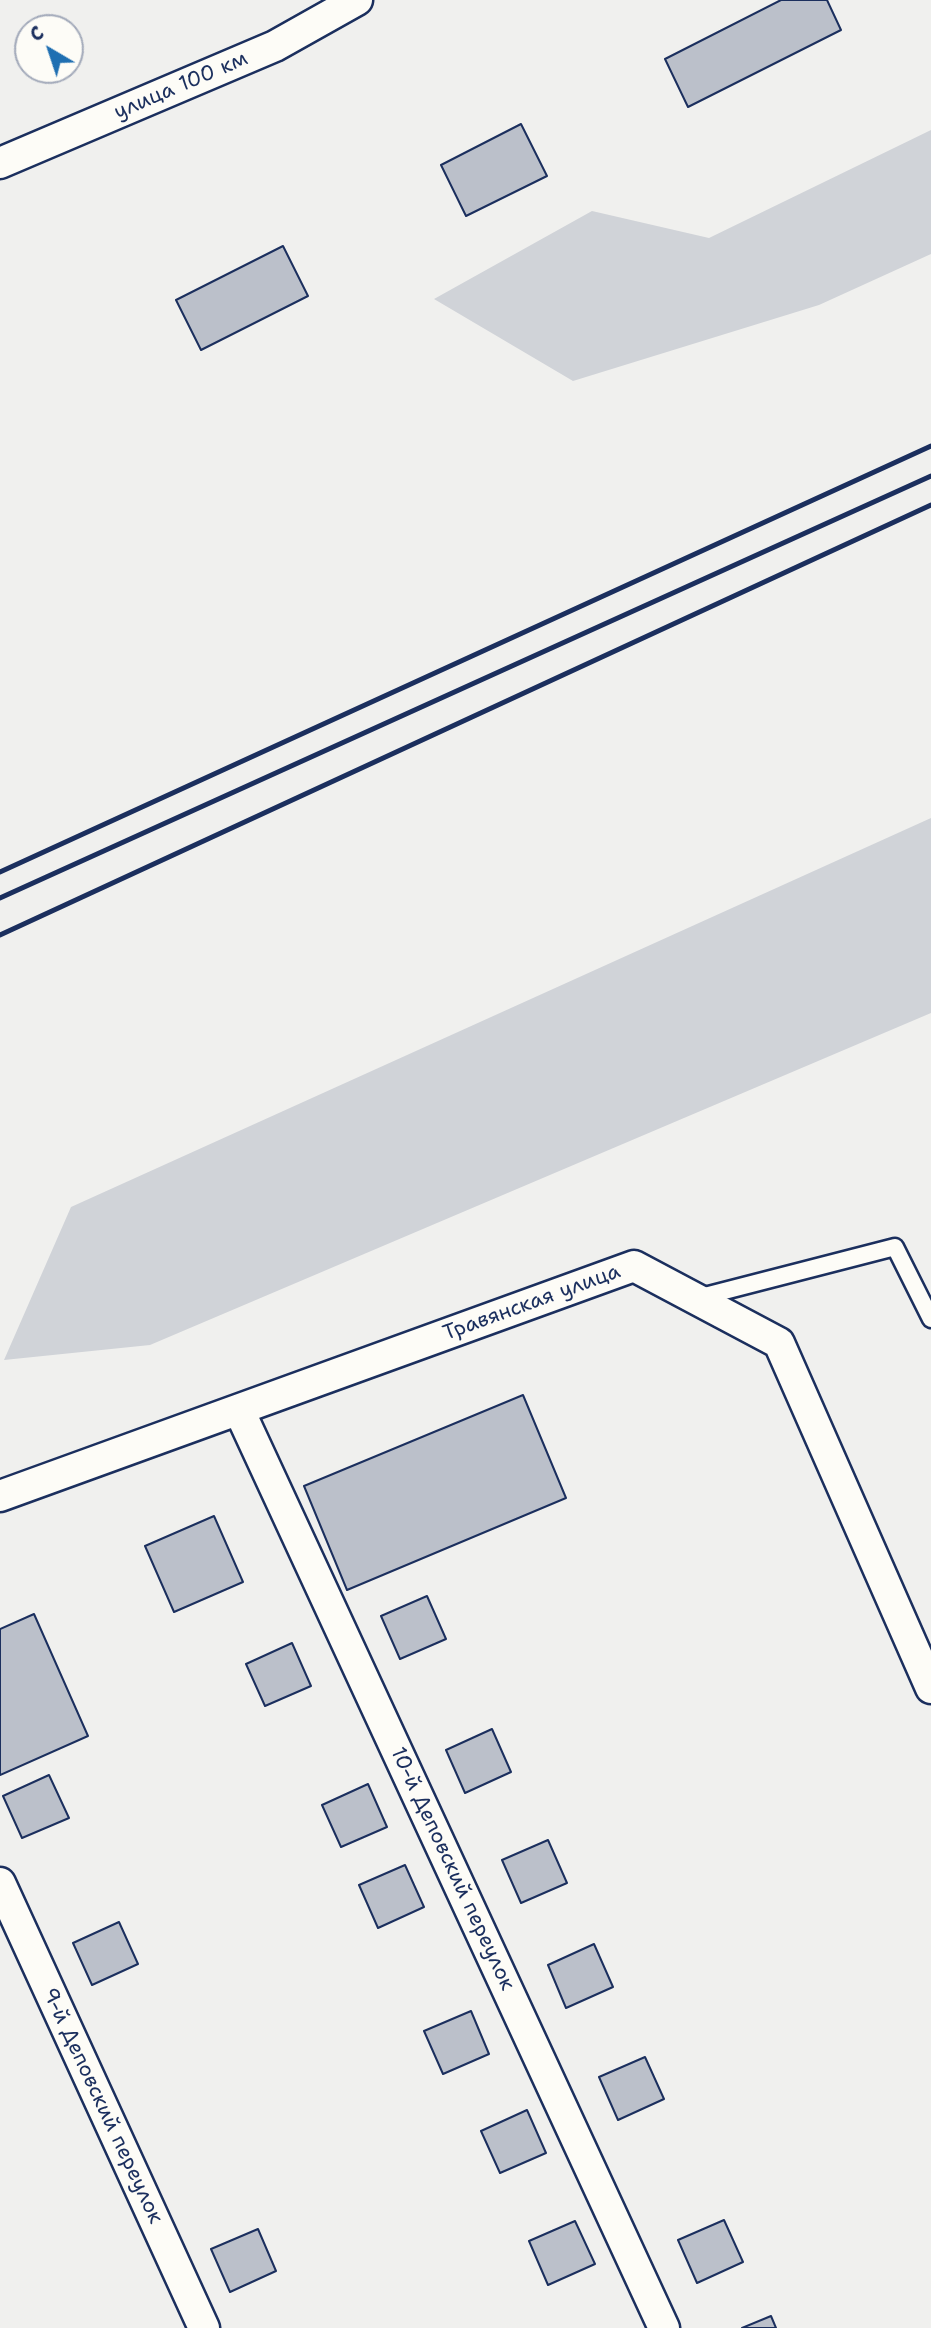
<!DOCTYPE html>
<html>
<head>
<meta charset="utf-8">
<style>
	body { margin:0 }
	#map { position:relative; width:931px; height:2328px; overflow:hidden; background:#f0f0ee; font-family:"Shantell Sans",sans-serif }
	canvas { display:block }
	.north { position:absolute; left:14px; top:14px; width:70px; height:70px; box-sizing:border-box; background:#fdfcf7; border:2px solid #a3aaba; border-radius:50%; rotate:321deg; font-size:19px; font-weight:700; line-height:28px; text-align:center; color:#1b2f5e }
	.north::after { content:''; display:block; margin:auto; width:24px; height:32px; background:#1f6fb2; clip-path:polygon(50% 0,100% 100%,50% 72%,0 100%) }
</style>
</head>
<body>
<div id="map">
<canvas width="931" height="2328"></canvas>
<div class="north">С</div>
</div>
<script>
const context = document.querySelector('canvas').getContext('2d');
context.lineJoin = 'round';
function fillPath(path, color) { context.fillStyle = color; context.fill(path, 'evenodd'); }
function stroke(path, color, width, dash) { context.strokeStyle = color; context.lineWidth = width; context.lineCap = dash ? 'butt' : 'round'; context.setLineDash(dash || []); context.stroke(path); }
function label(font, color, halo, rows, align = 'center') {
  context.font = font + ' "Shantell Sans",sans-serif'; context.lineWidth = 7; context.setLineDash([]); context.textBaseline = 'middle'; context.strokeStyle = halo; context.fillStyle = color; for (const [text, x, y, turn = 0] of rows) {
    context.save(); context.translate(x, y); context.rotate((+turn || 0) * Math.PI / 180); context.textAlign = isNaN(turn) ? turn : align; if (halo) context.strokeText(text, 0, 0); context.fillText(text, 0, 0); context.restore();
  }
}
fillPath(new Path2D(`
	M 931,130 L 931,254 L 819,305 L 573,381 L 434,299 L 592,211 L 709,238 Z
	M 931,818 L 931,1013 L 150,1345 L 4,1360 L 71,1207 Z`), '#d0d3d8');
const building = new Path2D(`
	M 781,0 L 827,0 L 841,30 L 688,107 L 665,59 Z
	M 521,124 L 547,176 L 466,216 L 441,165 Z
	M 283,246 L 308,296 L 201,350 L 176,300 Z
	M 523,1395 L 566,1498 L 347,1590 L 304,1486 Z
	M 214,1516 L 243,1582 L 174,1612 L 145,1546 Z
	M 427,1596 L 446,1639 L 400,1659 L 381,1616 Z
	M 34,1614 L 88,1736 L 0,1775 L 0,1629 Z
	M 292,1643 L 311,1686 L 265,1706 L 246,1664 Z
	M 492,1729 L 511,1772 L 465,1793 L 446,1750 Z
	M 49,1775 L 69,1818 L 22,1838 L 3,1796 Z
	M 368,1784 L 387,1827 L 341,1847 L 322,1805 Z
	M 548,1840 L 567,1883 L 521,1903 L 502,1860 Z
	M 405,1865 L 424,1907 L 378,1928 L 359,1885 Z
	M 119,1922 L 138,1964 L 92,1985 L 73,1943 Z
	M 594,1944 L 613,1987 L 566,2008 L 548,1965 Z
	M 471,2011 L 489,2054 L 443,2074 L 424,2031 Z
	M 645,2057 L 664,2099 L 618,2120 L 599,2077 Z
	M 527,2110 L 546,2153 L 500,2173 L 481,2131 Z
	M 724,2220 L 743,2262 L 697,2283 L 678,2240 Z
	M 575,2221 L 595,2264 L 548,2285 L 529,2241 Z
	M 258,2229 L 276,2271 L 230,2292 L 211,2249 Z
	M 771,2316 L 776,2328 L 742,2328 Z`);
fillPath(building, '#bbc0ca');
stroke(building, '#1b2f5e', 2);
const service = new Path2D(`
	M 697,1298 L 895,1247 L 931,1319`);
const minor = new Path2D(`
	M 0,163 L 275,46 L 357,0
	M 239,1410 L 664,2328
	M 0,1496 L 634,1266 L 779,1343 L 931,1688
	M 0,1883 L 204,2328`);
stroke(service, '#1b2f5e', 21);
stroke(minor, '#1b2f5e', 35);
stroke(service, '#fdfcf7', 16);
stroke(minor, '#fdfcf7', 30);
stroke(new Path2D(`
	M 0,872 L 931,446
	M 0,898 L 931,476
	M 0,935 L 931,505`), '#1b2f5e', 5);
label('21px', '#1b2f5e', '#fdfcf7', [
	["улица 100 км",181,86,-23],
	["Травянская улица",532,1303,-20],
	["10-й Деповский переулок",452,1869,65],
	["9-й Деповский переулок",102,2106,65]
]);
</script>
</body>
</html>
